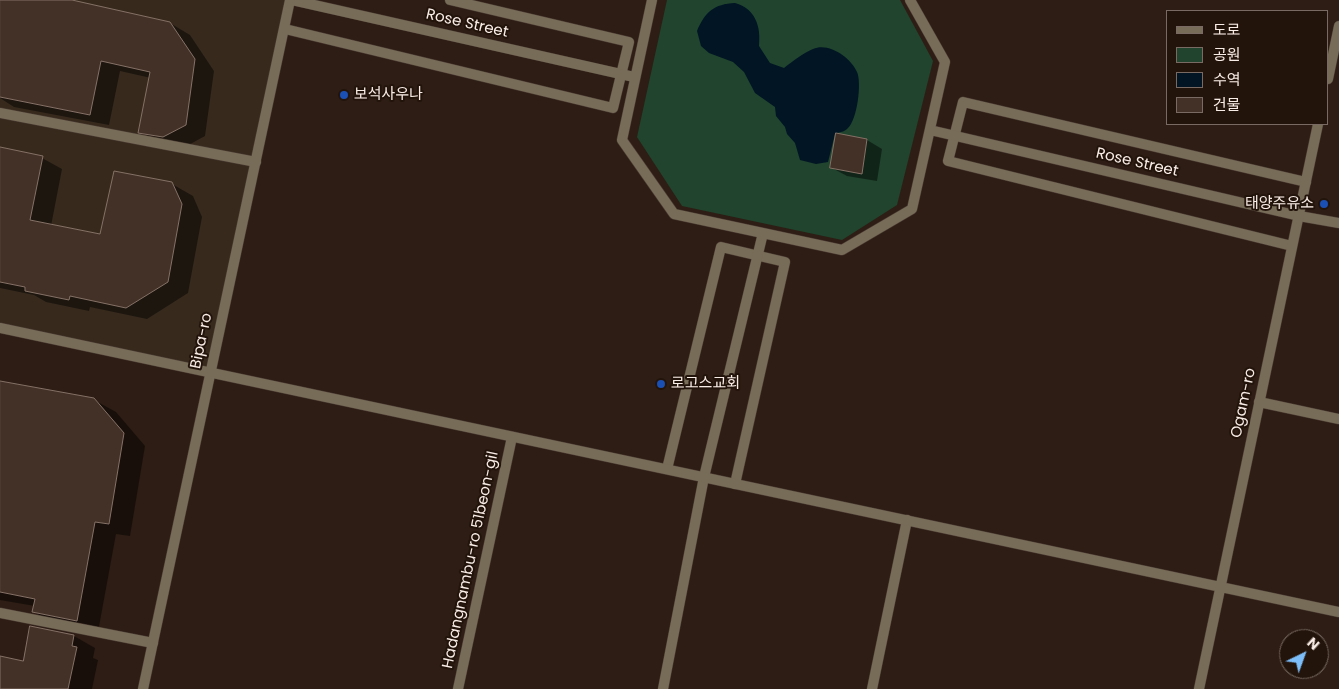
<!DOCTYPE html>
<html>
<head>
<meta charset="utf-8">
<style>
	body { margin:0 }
	#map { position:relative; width:1339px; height:689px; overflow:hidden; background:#2d1d14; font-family:Poppins,"Noto Sans KR",sans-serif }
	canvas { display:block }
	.legend { position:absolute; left:1166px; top:10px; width:162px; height:115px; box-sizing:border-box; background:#23140b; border:1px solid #796b63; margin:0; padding:6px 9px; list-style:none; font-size:15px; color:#f9ede7 }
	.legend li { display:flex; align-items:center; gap:10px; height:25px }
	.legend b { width:25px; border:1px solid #796b63 }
	.north { position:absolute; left:1279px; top:629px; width:50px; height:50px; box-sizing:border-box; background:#23140b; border:1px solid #796b63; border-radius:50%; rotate:42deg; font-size:14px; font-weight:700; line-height:20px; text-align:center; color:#f9ede7 }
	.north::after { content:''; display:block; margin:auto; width:18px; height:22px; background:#7cbef9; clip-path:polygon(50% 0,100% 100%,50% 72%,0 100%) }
</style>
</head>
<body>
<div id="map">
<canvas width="1339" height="689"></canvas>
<ul class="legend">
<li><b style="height:6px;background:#776c58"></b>도로</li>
<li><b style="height:14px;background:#20442d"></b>공원</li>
<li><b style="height:14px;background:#011525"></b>수역</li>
<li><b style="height:14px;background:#433128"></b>건물</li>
</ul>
<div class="north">N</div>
</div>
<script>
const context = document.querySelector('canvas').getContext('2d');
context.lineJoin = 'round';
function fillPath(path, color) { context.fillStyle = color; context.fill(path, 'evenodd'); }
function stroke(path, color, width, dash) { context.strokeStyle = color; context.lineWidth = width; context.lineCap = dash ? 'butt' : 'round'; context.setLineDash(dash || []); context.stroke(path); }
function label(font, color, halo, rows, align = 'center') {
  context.font = font + ' Poppins,"Noto Sans KR",sans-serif'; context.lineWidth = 4; context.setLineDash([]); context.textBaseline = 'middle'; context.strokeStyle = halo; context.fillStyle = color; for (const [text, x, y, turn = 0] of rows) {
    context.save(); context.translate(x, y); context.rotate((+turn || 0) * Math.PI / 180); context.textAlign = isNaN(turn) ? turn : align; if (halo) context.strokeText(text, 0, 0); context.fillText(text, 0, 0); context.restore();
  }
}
fillPath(new Path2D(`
	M 0,0 L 290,0 L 211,373 L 0,328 Z`), '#372a1d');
fillPath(new Path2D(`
	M 667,0 L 900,0 L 933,61 L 897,205 L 842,240 L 682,206 L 637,137 Z`), '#20442d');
fillPath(new Path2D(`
	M 735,3 C 756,9 761,27 759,46 L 770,63 L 784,68 C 793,61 803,53 813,49 C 829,42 851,58 857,72 C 862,83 857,120 848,128 C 845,132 839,132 835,134 L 828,162 L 816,164 L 800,160 L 795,143 L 787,134 L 785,127 L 776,116 L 775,107 L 755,93 L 744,72 L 733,62 L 709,53 L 701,46 L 697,31 C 705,12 714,4 735,3 Z`), '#011525');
fillPath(new Path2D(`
	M 0,0 L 66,0 L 170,23 L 190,35 L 214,71 L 205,136 L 183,148 L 159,143 L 140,132 L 151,78 L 120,71 L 109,125 L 14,107 L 0,98 Z
	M 837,135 L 867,140 L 882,149 L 877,181 L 847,176 L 832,168 Z
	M 0,149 L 42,158 L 62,169 L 51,226 L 101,236 L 172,184 L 193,196 L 202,217 L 188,293 L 147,319 L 90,307 L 89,311 L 46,302 L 34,295 L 0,288 Z
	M 0,381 L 94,400 L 116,412 L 145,446 L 130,536 L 116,534 L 98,632 L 55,624 L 34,612 L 35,606 L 0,600 Z
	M 31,627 L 74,636 L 95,648 L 93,658 L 98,660 L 92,689 L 0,689 L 0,657 L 24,662 Z`), '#0007');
const building = new Path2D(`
	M 0,0 L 72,0 L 170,22 L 195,59 L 186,125 L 163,137 L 138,133 L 150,72 L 101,61 L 90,115 L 0,97 Z
	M 836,133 L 867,139 L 862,174 L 830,168 Z
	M 0,147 L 43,156 L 30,220 L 100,234 L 114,171 L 172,182 L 182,204 L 168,282 L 126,308 L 70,296 L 69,300 L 25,291 L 25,287 L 0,282 Z
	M 0,381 L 94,398 L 124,433 L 109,524 L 95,522 L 77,621 L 32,612 L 35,599 L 0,592 Z
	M 30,626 L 74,635 L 72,646 L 77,647 L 68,689 L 0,689 L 0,656 L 23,661 Z`);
fillPath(building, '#433128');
stroke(building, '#857166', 1);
const service = new Path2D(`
	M 285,29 L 613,108 L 629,42 L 450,0
	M 1292,246 L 948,161 L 963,102 L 1306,182
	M 667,469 L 721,247 L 785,262 L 735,484
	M 0,613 L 153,643`);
const pedestrian = new Path2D(`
	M 292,0 L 634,77
	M 652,0 L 622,140 L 674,214 L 842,250 L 912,209 L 945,62 L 910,0
	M 930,130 L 1299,216 L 1339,223
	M 663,689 L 704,477 L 763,233`);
const minor = new Path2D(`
	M 0,113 L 256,162
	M 1259,402 L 1339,419
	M 458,689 L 512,437
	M 872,689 L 907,520`);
const tertiary = new Path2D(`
	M 1328,79 L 1339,26
	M 0,328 L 1339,612
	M 143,689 L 290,0
	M 1199,689 L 1318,124`);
stroke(service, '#4a3a32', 11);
stroke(pedestrian, '#4a3a32', 11);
stroke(minor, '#4a3a32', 11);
stroke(tertiary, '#4a3a32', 11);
stroke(service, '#776c58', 10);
stroke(pedestrian, '#776c58', 10);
stroke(minor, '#776c58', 10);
stroke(tertiary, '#776c58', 10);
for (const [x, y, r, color] of [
	[344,95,5,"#1a4fb4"],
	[1324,204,5,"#1a4fb4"],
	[661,384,5,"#1a4fb4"]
]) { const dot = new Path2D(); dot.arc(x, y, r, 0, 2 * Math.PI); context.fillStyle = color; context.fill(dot); stroke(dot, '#23140b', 2); }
label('15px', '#f9ede7', '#23140b', [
	["Rose Street",467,24,13],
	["Rose Street",1137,163,13],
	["Bipa-ro",202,341,-78],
	["Ogam-ro",1244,403,-78],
	["Hadangnambu-ro 51beon-gil",471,560,-78]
]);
label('15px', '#f9ede7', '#23140b', [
	["보석사우나",354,95],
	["태양주유소",1314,204,"right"],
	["로고스교회",671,384]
], 'left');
</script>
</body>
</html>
